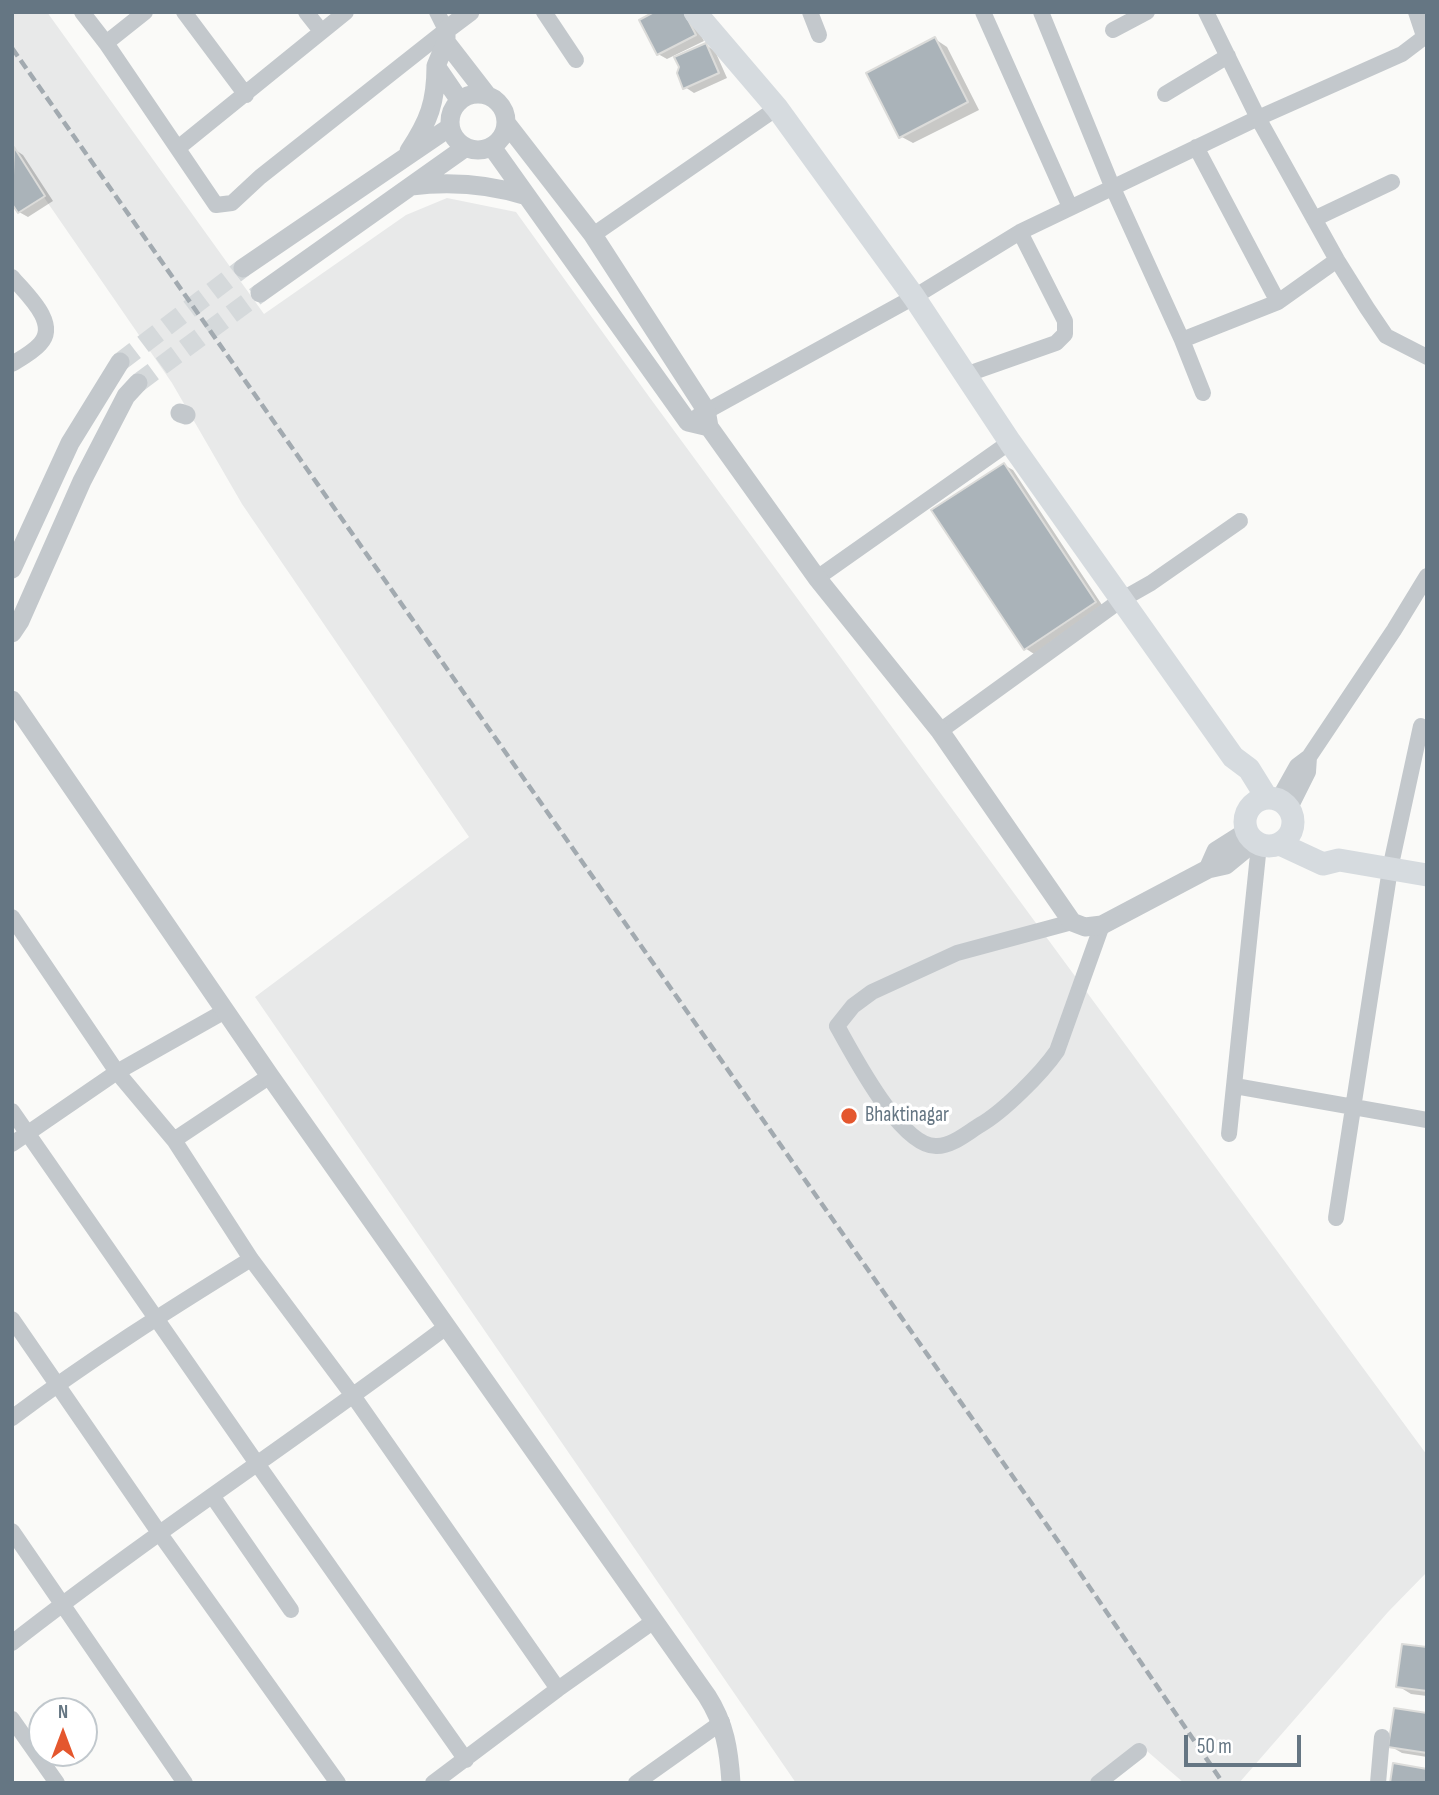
<!DOCTYPE html>
<html>
<head>
<meta charset="utf-8">
<style>
	body { margin:0 }
	#map { position:relative; width:1439px; height:1795px; overflow:hidden; background:#fafaf8; font-family:"Sofia Sans Condensed",sans-serif }
	canvas { display:block }
	.frame { position:absolute; inset:0; border:14px solid #657683; pointer-events:none }
	.north { position:absolute; left:28px; top:1697px; width:70px; height:70px; box-sizing:border-box; background:#fff; border:2px solid #c1c8cd; border-radius:50%; rotate:0deg; font-size:19px; font-weight:700; line-height:28px; text-align:center; color:#657683 }
	.north::after { content:''; display:block; margin:auto; width:24px; height:32px; background:#e4572e; clip-path:polygon(50% 0,100% 100%,50% 72%,0 100%) }
	.scale { position:absolute; left:1184px; top:1735px; width:117px; height:32px; box-sizing:border-box; border:4px solid #657683; border-top:0; padding-left:9px; font-size:21px; line-height:24px; white-space:nowrap; color:#657683; -webkit-text-stroke:5px #fff; paint-order:stroke }
</style>
</head>
<body>
<div id="map">
<canvas width="1439" height="1795"></canvas>
<div class="frame"></div>
<div class="north">N</div>
<div class="scale">50 m</div>
</div>
<script>
const context = document.querySelector('canvas').getContext('2d');
context.lineJoin = 'round';
function fillPath(path, color) { context.fillStyle = color; context.fill(path, 'evenodd'); }
function stroke(path, color, width, dash) { context.strokeStyle = color; context.lineWidth = width; context.lineCap = dash ? 'butt' : 'round'; context.setLineDash(dash || []); context.stroke(path); }
function label(font, color, halo, rows, align = 'center') {
  context.font = font + ' "Sofia Sans Condensed",sans-serif'; context.lineWidth = 7; context.setLineDash([]); context.textBaseline = 'middle'; context.strokeStyle = halo; context.fillStyle = color; for (const [text, x, y, turn = 0] of rows) {
    context.save(); context.translate(x, y); context.rotate((+turn || 0) * Math.PI / 180); context.textAlign = isNaN(turn) ? turn : align; if (halo) context.strokeText(text, 0, 0); context.fillText(text, 0, 0); context.restore();
  }
}
fillPath(new Path2D(`
	M 12,12 L 47,12 L 264,314 L 406,215 L 447,198 L 516,212 L 650,398 L 1427,1455 L 1427,1572 L 1388,1612 L 1239,1783 L 1184,1783 L 1140,1745 L 1091,1783 L 796,1783 L 255,997 L 469,837 L 242,504 L 172,383 L 12,151 Z`), '#e8e9e9');
fillPath(new Path2D(`
	M 689,12 L 704,41 L 667,59 L 658,54 Z
	M 935,39 L 947,47 L 979,110 L 913,143 L 900,136 Z
	M 706,45 L 715,51 L 727,78 L 694,93 L 685,87 Z
	M 14,149 L 23,155 L 53,201 L 28,217 L 19,212 L 12,201 Z
	M 1004,465 L 1013,470 L 1104,608 L 1034,654 L 1025,648 Z
	M 1427,1649 L 1427,1696 L 1411,1694 L 1398,1686 Z
	M 1427,1715 L 1427,1757 L 1402,1753 L 1390,1746 Z`), '#0003');
const building = new Path2D(`
	M 654,12 L 684,12 L 696,35 L 657,55 L 639,20 Z
	M 935,37 L 968,102 L 899,138 L 866,73 Z
	M 706,43 L 719,73 L 683,89 L 677,73 L 679,67 L 674,57 Z
	M 14,147 L 45,196 L 18,213 L 12,204 Z
	M 1004,463 L 1096,602 L 1024,650 L 931,510 Z
	M 1402,1644 L 1427,1647 L 1427,1691 L 1396,1687 Z
	M 1394,1708 L 1427,1713 L 1427,1753 L 1388,1747 Z
	M 1393,1763 L 1427,1769 L 1427,1783 L 1390,1783 Z`);
fillPath(building, '#aab3b9');
stroke(building, '#dcdcda', 2);
stroke(new Path2D(`
	M 120,362 L 243,268
	M 138,383 L 260,293`), '#d5d9db', 19, [19, 10]);
stroke(new Path2D(`
	M 82,12 L 106,43 L 216,205 L 232,203 L 260,177 L 446,30 L 437,12
	M 184,12 L 246,95
	M 306,12 L 321,31
	M 544,12 L 576,60
	M 810,12 L 819,35
	M 983,12 L 1070,207
	M 1041,12 L 1112,186 L 1182,340 L 1203,393
	M 1206,12 L 1258,118 L 1337,260 L 1367,308 L 1386,336 L 1427,357
	M 1416,12 L 1424,36
	M 1113,30 L 1147,12
	M 106,43 L 145,12
	M 1165,94 L 1228,56
	M 1196,147 L 1278,302
	M 178,148 L 346,12
	M 1314,219 L 1392,182
	M 593,235 L 777,108
	M 12,277 C 25,293 60,323 40,344 C 33,352 22,358 12,364
	M 1182,340 L 1278,302 L 1337,260
	M 965,375 L 1056,343 L 1065,334 L 1065,321 L 1020,232
	M 698,416 L 914,297 L 1020,232 L 1258,118 L 1402,54 L 1427,35
	M 817,578 L 1010,442
	M 940,731 L 1121,600 L 1151,583 L 1240,521
	M 1309,757 L 1394,630 L 1427,576
	M 1278,800 L 1297,766 L 1309,757 L 1308,772 L 1289,810
	M 12,917 L 117,1072 L 174,1140 L 251,1259 L 354,1397 L 558,1689
	M 1072,922 L 957,953 L 872,992 L 853,1006 L 837,1026 C 853,1054 901,1148 937,1146 C 952,1146 967,1133 980,1125 C 1003,1112 1042,1073 1057,1051 L 1102,925
	M 1235,1086 L 1427,1120
	M 12,1111 L 258,1465 L 466,1760
	M 1229,1134 L 1259,845
	M 174,1140 L 270,1076
	M 12,1144 L 117,1072 L 225,1011
	M 1336,1218 L 1390,869 L 1421,726
	M 12,1319 L 160,1534 L 338,1783
	M 12,1418 C 89,1360 170,1309 251,1259
	M 213,1497 L 291,1610
	M 12,1531 L 185,1783
	M 12,1643 C 153,1533 303,1435 446,1327
	M 12,1719 L 57,1783
	M 433,1783 L 558,1689 L 654,1621
	M 636,1783 L 722,1722
	M 1098,1783 L 1139,1751
	M 1378,1783 L 1382,1737`), '#c3c8cc', 16);
stroke(new Path2D(`
	M 446,42 L 487,95
	M450 122a28 28 0 1 1 56 0a28 28 0 1 1-56 0Z
	M 460,101 L 436,66 L 446,42 L 446,30 L 470,12
	M 507,124 L 593,235 L 706,410 L 709,427 L 817,578 L 940,731 L 1072,922 L 1085,927 L 1102,925 L 1208,869 L 1226,865 L 1254,842
	M 492,147 L 688,422 L 709,427
	M 409,151 C 429,121 436,102 436,66
	M 411,186 C 452,181 489,184 527,196
	M 243,268 L 450,127
	M 260,293 L 466,147
	M 180,413 L 186,415
	M 12,569 L 70,443 L 120,362
	M 12,633 L 20,621 L 82,481 L 126,396 L 138,383
	M 12,700 L 270,1076 L 707,1696 C 725,1724 729,1750 731,1783
	M 1208,869 L 1216,851 L 1246,832`), '#c3c8cc', 19);
stroke(new Path2D(`
	M 695,12 L 777,108 L 914,297 L 1010,442 L 1233,757 L 1249,769 L 1267,798
	M1245 822a24 24 0 1 1 48 0a24 24 0 1 1-48 0Z
	M 1280,844 L 1323,864 L 1339,860 L 1427,875`), '#d6dbdf', 23);
stroke(new Path2D(`
	M 12,48 L 1065,1551 L 1223,1783`), '#a2aab0', 4.5, [10, 5]);
for (const [x, y, r, color] of [
	[849,1116,9,"#e4572e"]
]) { const dot = new Path2D(); dot.arc(x, y, r, 0, 2 * Math.PI); context.fillStyle = color; context.fill(dot); stroke(dot, '#fff', 2.5); }
label('21px', '#657683', '#fff', [
	["Bhaktinagar",865,1116]
], 'left');
</script>
</body>
</html>
